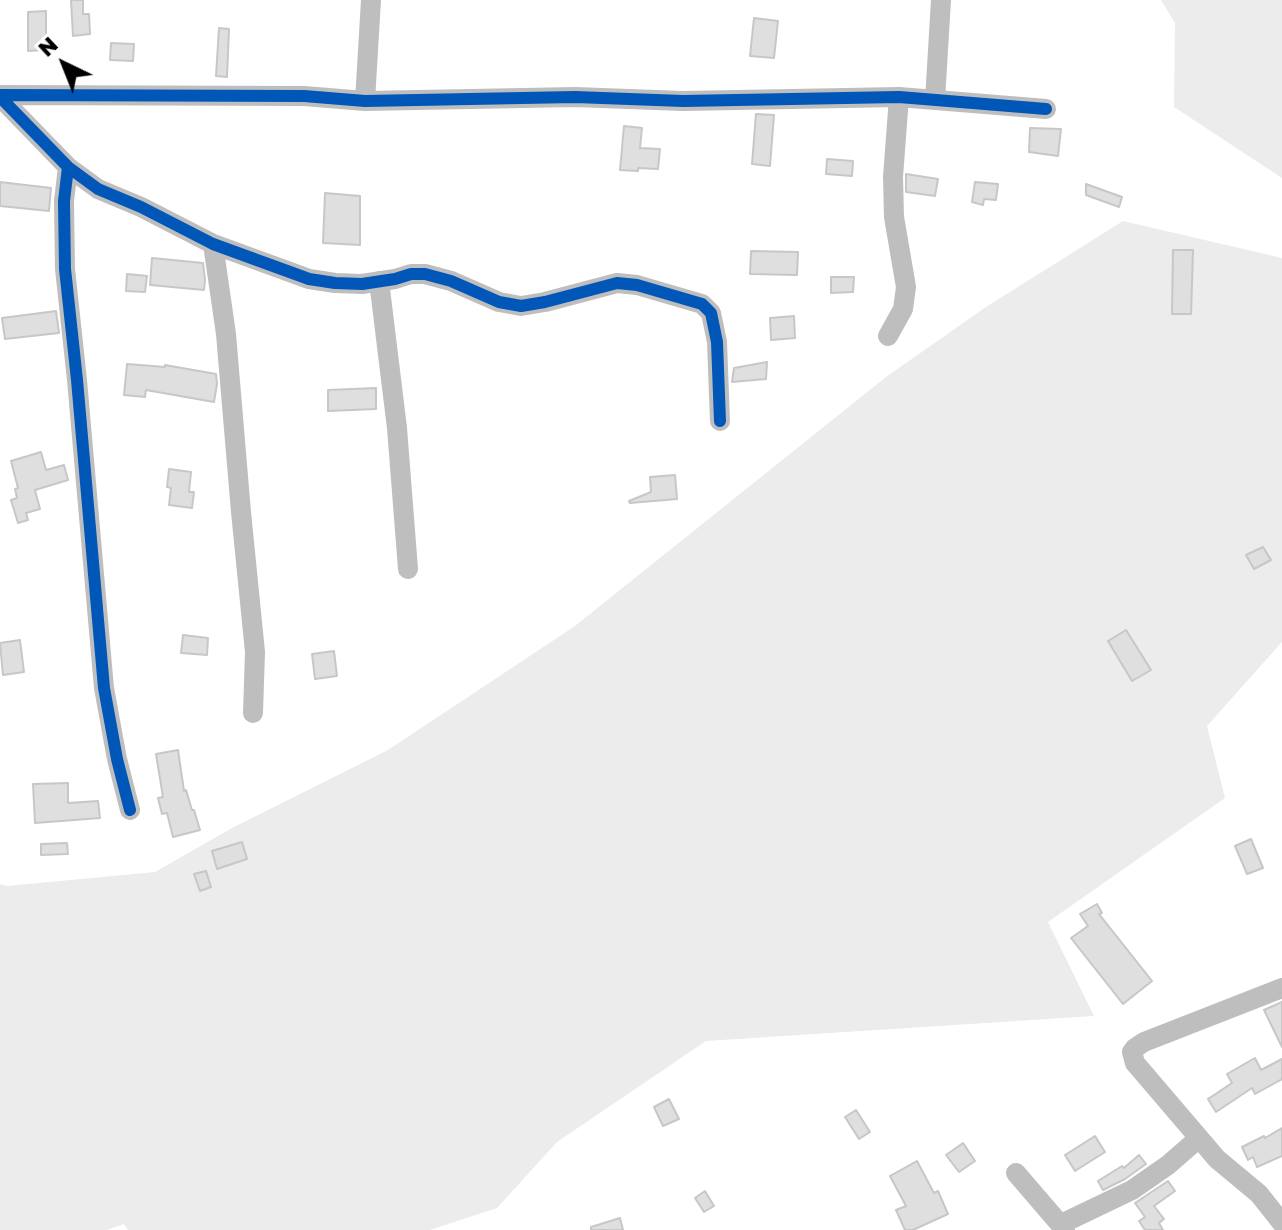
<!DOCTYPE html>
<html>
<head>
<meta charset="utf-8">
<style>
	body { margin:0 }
	#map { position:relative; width:1282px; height:1230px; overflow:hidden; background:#fff; font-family:"Golos Text",sans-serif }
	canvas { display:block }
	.north { position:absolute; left:24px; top:24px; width:80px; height:80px; -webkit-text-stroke:6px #fff; paint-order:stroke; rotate:317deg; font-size:22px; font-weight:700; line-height:32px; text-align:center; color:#000 }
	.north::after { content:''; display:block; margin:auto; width:28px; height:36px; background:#000; clip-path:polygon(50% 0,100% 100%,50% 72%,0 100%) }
</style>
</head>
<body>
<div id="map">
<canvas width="1282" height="1230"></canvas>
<div class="north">N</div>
</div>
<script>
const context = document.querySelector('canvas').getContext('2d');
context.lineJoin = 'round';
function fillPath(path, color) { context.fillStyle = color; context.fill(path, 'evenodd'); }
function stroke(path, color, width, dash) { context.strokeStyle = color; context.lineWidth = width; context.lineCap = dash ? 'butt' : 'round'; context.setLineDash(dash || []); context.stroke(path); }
fillPath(new Path2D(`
	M 1161,0 L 1282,0 L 1282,178 L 1174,107 L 1175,23 Z
	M 1123,221 L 1282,258 L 1282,642 L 1207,726 L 1225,798 L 1048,922 L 1094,1016 L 706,1041 L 557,1142 L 497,1208 L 430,1230 L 128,1230 L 124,1224 L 107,1230 L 0,1230 L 0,884 L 7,886 L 155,872 L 232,828 L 388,750 L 575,626 L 886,377 L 986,307 Z`), '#ececec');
const building = new Path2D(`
	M 71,0 L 83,0 L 83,14 L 89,14 L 90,34 L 73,36 Z
	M 46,11 L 46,50 L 28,51 L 28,12 Z
	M 754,18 L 778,21 L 774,58 L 750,56 Z
	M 219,28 L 229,29 L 227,77 L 216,76 Z
	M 111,43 L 134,44 L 133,61 L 110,60 Z
	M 756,114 L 774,115 L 770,166 L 752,164 Z
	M 624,126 L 642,128 L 640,148 L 660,149 L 658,169 L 638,168 L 638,171 L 620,170 Z
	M 1030,128 L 1061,129 L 1058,156 L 1029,152 Z
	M 827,159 L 853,161 L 852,176 L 826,174 Z
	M 906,174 L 938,179 L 935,196 L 906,192 Z
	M 0,182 L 51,188 L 49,211 L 0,206 Z
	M 975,182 L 998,184 L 996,200 L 984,199 L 983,205 L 972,202 Z
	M 1086,184 L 1122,197 L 1119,207 L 1086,195 Z
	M 325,193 L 360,196 L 360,245 L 323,243 Z
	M 1173,250 L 1193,250 L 1191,314 L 1172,314 Z
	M 751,251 L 798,252 L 797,275 L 750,274 Z
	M 152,258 L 203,263 L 205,280 L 204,290 L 150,285 Z
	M 127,274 L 147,276 L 145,292 L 126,291 Z
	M 831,277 L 854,277 L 853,292 L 831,293 Z
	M 56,311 L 59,333 L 5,339 L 2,318 Z
	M 794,316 L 795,338 L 771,340 L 770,318 Z
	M 767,362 L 766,379 L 732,382 L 734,368 Z
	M 127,364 L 165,367 L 165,365 L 216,374 L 217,384 L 214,402 L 146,390 L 145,397 L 124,395 Z
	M 376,388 L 376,409 L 328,411 L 328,390 Z
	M 41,452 L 46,470 L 64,465 L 68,480 L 35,490 L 40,509 L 26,513 L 28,520 L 18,523 L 11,500 L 17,498 L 15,489 L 18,488 L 11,461 Z
	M 169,469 L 191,472 L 189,492 L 194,492 L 192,508 L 169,505 L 171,488 L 167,487 Z
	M 675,475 L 677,499 L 630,503 L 629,501 L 651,492 L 650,477 Z
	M 1263,547 L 1271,560 L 1254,569 L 1246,555 Z
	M 1126,630 L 1151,670 L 1132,681 L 1108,641 Z
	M 183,635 L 208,638 L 207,655 L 181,653 Z
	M 20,640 L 24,672 L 3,675 L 0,643 Z
	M 334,651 L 337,676 L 315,679 L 312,654 Z
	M 178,750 L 184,791 L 186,790 L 192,810 L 194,810 L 200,830 L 173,837 L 167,813 L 162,814 L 158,798 L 163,797 L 156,754 Z
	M 68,783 L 68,803 L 98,801 L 100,818 L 35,823 L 33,784 Z
	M 1251,839 L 1263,868 L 1247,874 L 1235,846 Z
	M 242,842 L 247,859 L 217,869 L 212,851 Z
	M 67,843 L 68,854 L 41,855 L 41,844 Z
	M 206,871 L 211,887 L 200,891 L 194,874 Z
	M 1097,904 L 1102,913 L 1099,914 L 1152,981 L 1123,1004 L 1071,938 L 1088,926 L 1080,914 Z
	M 1282,1002 L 1282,1047 L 1264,1010 Z
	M 1255,1058 L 1261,1070 L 1282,1059 L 1282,1079 L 1255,1094 L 1252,1088 L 1216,1112 L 1208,1099 L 1232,1083 L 1227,1074 Z
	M 669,1099 L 679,1119 L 663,1126 L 654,1107 Z
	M 856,1110 L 870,1132 L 859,1139 L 845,1117 Z
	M 1282,1128 L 1282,1156 L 1257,1167 L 1253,1157 L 1248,1160 L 1242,1147 L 1264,1136 L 1265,1138 Z
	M 1095,1136 L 1105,1152 L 1075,1171 L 1065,1155 Z
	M 963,1143 L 975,1161 L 959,1172 L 946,1155 Z
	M 1139,1155 L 1146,1164 L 1125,1179 L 1103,1190 L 1098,1181 L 1122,1166 L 1124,1168 Z
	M 917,1161 L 934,1193 L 938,1191 L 948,1214 L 913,1230 L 905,1230 L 896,1210 L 906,1206 L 890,1176 Z
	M 1168,1181 L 1175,1191 L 1154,1206 L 1164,1219 L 1159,1223 L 1163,1230 L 1145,1230 L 1139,1221 L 1145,1217 L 1135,1203 Z
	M 705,1191 L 714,1206 L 704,1212 L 695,1198 Z
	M 620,1218 L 623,1230 L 591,1230 L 591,1227 Z`);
fillPath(building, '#dfdfdf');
stroke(building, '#c7c7c7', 2);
stroke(new Path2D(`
	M 0,95 L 304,96 L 365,101 L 575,97 L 683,101 L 899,97 L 1046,109
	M 0,97 L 68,167 L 98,189 L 141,207 L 213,244 L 309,279 L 335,283 L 362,284 L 395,279 L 411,274 L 425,274 L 451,281 L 499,302 L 521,306 L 545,302 L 617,283 L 637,285 L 702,304 L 711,313 L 717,342 L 720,421
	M 935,100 L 941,0
	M 365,101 L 371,0
	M 68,167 L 64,201 L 65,269 L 77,380 L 104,688 L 117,759 L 130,810
	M 213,244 L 226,334 L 241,512 L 255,652 L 253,713
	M 379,281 L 397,428 L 408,569
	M 888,336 L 903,309 L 906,287 L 894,217 L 893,177 L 899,97
	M 1282,988 L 1144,1042 L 1135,1048 L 1132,1052 L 1135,1063 L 1217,1159 L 1259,1194 L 1282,1223
	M 1016,1173 L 1065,1230
	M 1061,1224 L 1132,1190 L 1168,1165 L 1199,1138`), '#bebebe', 20);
stroke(new Path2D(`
	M 0,95 L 304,96 L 365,101 L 575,97 L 683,101 L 899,97 L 1046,109
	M 0,97 L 68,167 L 98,189 L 141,207 L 213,244 L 309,279 L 335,283 L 362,284 L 395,279 L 411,274 L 425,274 L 451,281 L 499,302 L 521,306 L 545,302 L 617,283 L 637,285 L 702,304 L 711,313 L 717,342 L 720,421
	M 68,167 L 64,201 L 65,269 L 77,380 L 104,688 L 117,759 L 130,810`), '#0057b8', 12);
</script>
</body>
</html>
